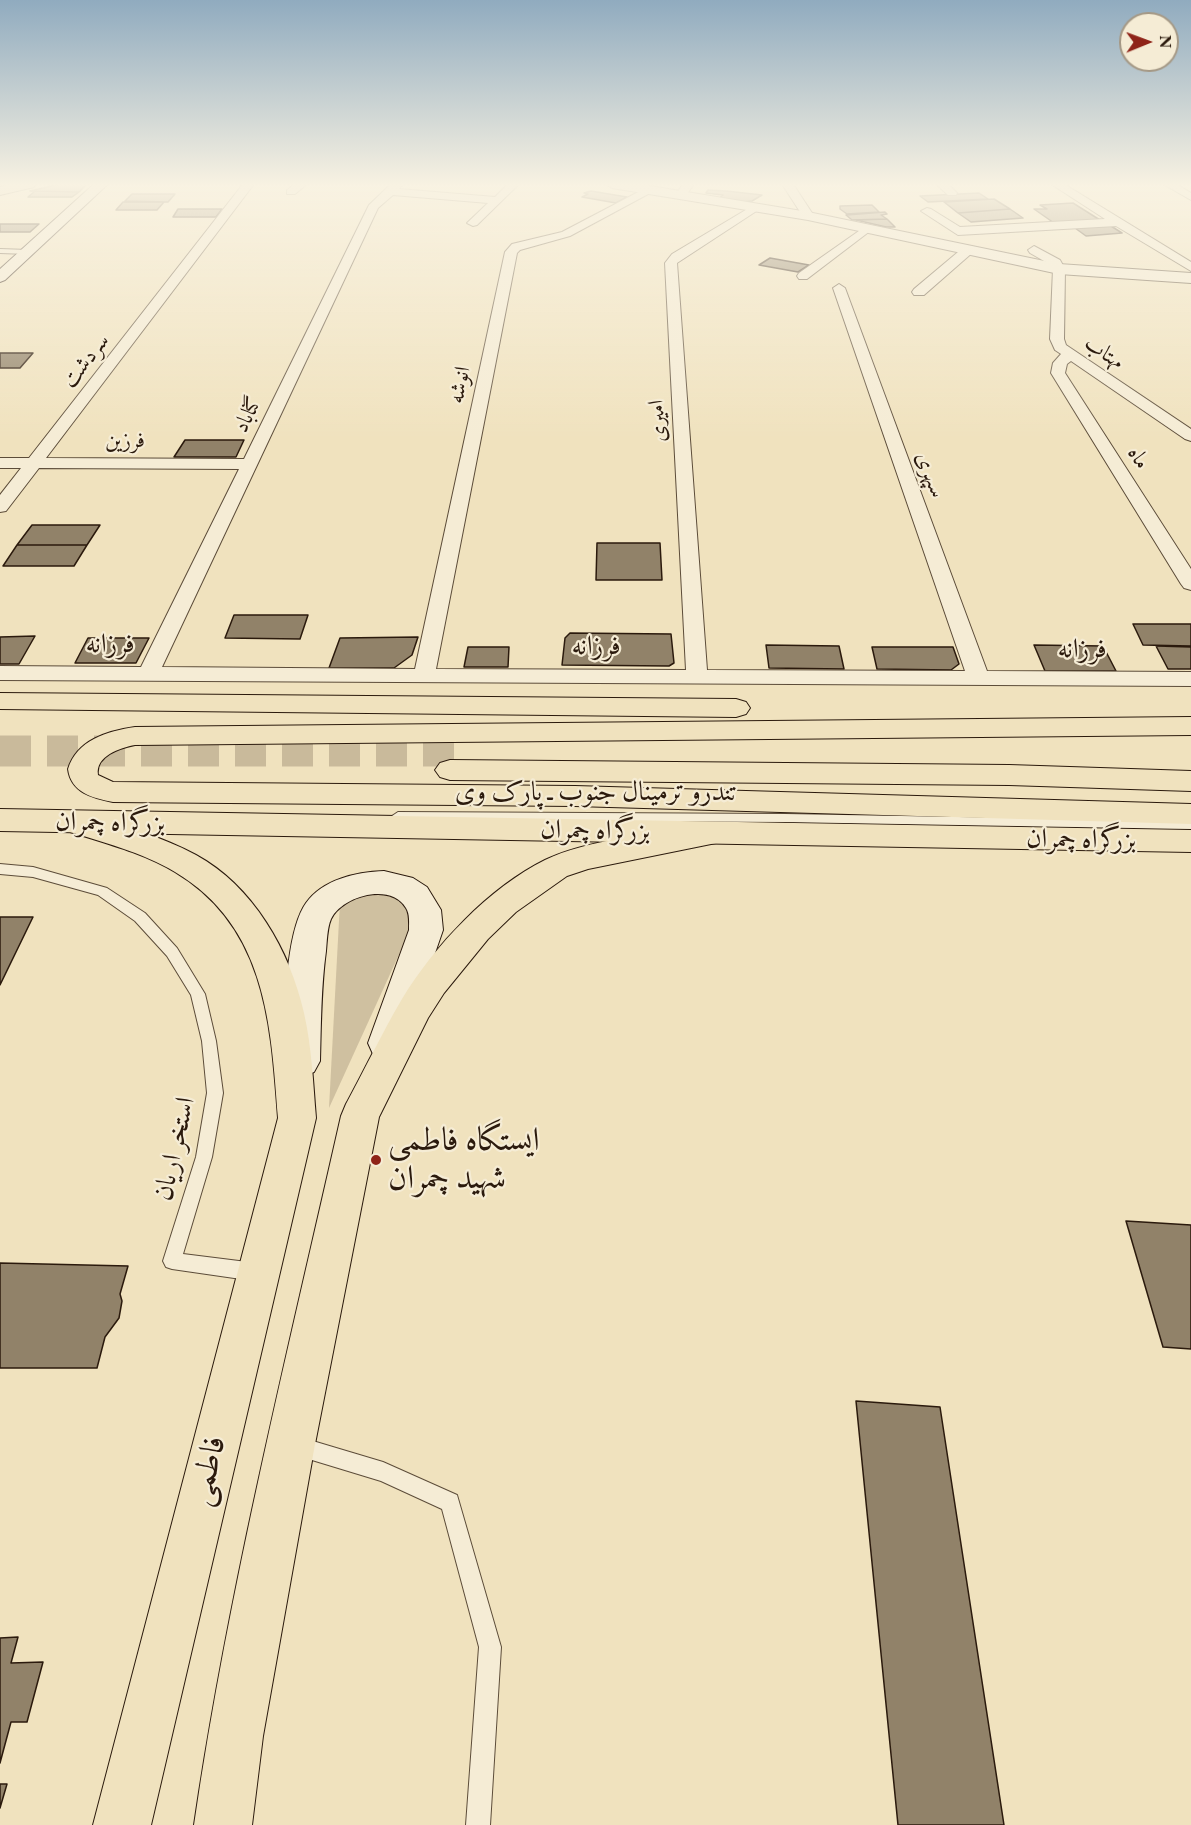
<!DOCTYPE html>
<html>
<head>
<meta charset="utf-8">
<style>
	body { margin:0 }
	#map { position:relative; width:1191px; height:1825px; overflow:hidden; background:#f0e2be; font-family:"EB Garamond",serif }
	canvas { display:block }
	.north { position:absolute; left:1119px; top:12px; width:60px; height:60px; box-sizing:border-box; background:#f5ecd5; border:2px solid #a49885; border-radius:50%; rotate:89deg; font-size:16px; font-weight:700; line-height:24px; text-align:center; color:#2b1a0d }
	.north::after { content:''; display:block; margin:auto; width:21px; height:27px; background:#8f2418; clip-path:polygon(50% 0,100% 100%,50% 72%,0 100%) }
</style>
</head>
<body>
<div id="map">
<canvas width="1191" height="1825"></canvas>
<div class="north">N</div>
</div>
<script>
const context = document.querySelector('canvas').getContext('2d');
context.lineJoin = 'round';
function fillPath(path, color) { context.fillStyle = color; context.fill(path, 'evenodd'); }
function stroke(path, color, width, dash) { context.strokeStyle = color; context.lineWidth = width; context.lineCap = dash ? 'butt' : 'round'; context.setLineDash(dash || []); context.stroke(path); }
function label(font, color, halo, rows, align = 'center') {
  context.font = font + ' "EB Garamond",Amiri,serif'; context.lineWidth = 4.5; context.setLineDash([]); context.textBaseline = 'middle'; context.strokeStyle = halo; context.fillStyle = color; for (const [text, x, y, turn = 0] of rows) {
    context.save(); context.translate(x, y); context.rotate((+turn || 0) * Math.PI / 180); context.textAlign = isNaN(turn) ? turn : align; if (halo) context.strokeText(text, 0, 0); context.fillText(text, 0, 0); context.restore();
  }
}
fillPath(new Path2D(`
	M 350,890 L 408,895 L 412,926 L 329,1108 L 340,902 Z`), '#cfc0a0');
const building = new Path2D(`
	M 60,184 L 87,184 L 79,192 L 30,191 Z
	M 708,190 L 726,191 L 762,195 L 752,201 L 743,202 L 719,198 L 723,195 L 706,193 Z
	M 35,191 L 79,192 L 72,197 L 28,197 Z
	M 591,191 L 627,197 L 616,203 L 582,197 L 588,194 L 584,193 Z
	M 979,193 L 988,199 L 928,202 L 920,196 Z
	M 132,194 L 175,194 L 168,202 L 125,201 Z
	M 994,199 L 1010,209 L 958,213 L 944,202 Z
	M 123,202 L 164,202 L 157,210 L 116,210 Z
	M 1073,203 L 1100,220 L 1054,223 L 1034,209 L 1047,209 L 1040,205 Z
	M 872,205 L 879,212 L 847,214 L 840,209 L 840,206 Z
	M 178,209 L 222,209 L 216,217 L 173,217 Z
	M 1010,209 L 1023,218 L 971,222 L 958,213 Z
	M 885,212 L 887,214 L 881,215 L 887,219 L 852,220 L 846,215 Z
	M 887,219 L 895,227 L 886,227 L 856,220 Z
	M 0,224 L 39,224 L 30,232 L 0,232 Z
	M 1111,226 L 1122,233 L 1086,236 L 1075,228 Z
	M 770,258 L 809,265 L 798,272 L 759,265 Z
	M 0,353 L 33,353 L 20,368 L 0,368 Z
	M 185,440 L 244,440 L 236,457 L 174,457 Z
	M 32,525 L 100,525 L 87,545 L 17,545 Z
	M 597,543 L 660,543 L 662,580 L 596,580 Z
	M 17,545 L 87,545 L 74,566 L 3,566 Z
	M 234,615 L 308,615 L 300,639 L 225,638 Z
	M 1133,624 L 1191,624 L 1191,646 L 1143,645 Z
	M 570,633 L 671,634 L 674,663 L 669,666 L 562,665 L 565,638 Z
	M 35,636 L 19,664 L 0,664 L 0,637 Z
	M 418,637 L 412,655 L 394,668 L 329,668 L 340,638 Z
	M 88,638 L 149,638 L 136,663 L 75,663 Z
	M 766,645 L 839,646 L 844,669 L 769,668 Z
	M 1034,645 L 1103,646 L 1116,671 L 1045,671 Z
	M 1156,646 L 1191,647 L 1191,669 L 1168,669 Z
	M 468,647 L 509,647 L 508,667 L 464,667 Z
	M 872,647 L 953,647 L 959,664 L 951,670 L 877,669 Z
	M 0,917 L 33,917 L 0,985 Z
	M 1126,1221 L 1191,1225 L 1191,1349 L 1163,1347 Z
	M 0,1263 L 128,1266 L 120,1294 L 122,1301 L 119,1318 L 105,1337 L 97,1368 L 0,1368 Z
	M 856,1401 L 940,1407 L 1004,1825 L 898,1825 Z
	M 18,1637 L 11,1663 L 43,1662 L 27,1722 L 11,1722 L 0,1763 L 0,1638 Z
	M 0,1784 L 7,1784 L 0,1808 Z`);
fillPath(building, '#918269');
stroke(building, '#2b1a0d', 1.5);
stroke(new Path2D(`
	M 0,751 L 459,751`), '#c9ba9b', 31, [31, 16]);
const service = new Path2D(`
	M 0,249 L 28,250 L 31,252 L 28,254 L 0,253 Z
	M 398,812 L 785,814 L 1191,821 L 1191,829 L 785,822 L 398,820 L 392,816 Z
	M 0,864 L 33,867 L 107,888 L 145,913 L 177,948 L 205,994 L 216,1041 L 223,1093 L 212,1157 L 183,1254 L 255,1263 L 261,1266 L 264,1272 L 261,1278 L 255,1281 L 172,1269 L 166,1267 L 163,1261 L 196,1157 L 207,1093 L 202,1041 L 191,995 L 167,956 L 135,921 L 98,895 L 33,877 L 0,874 Z
	M 296,1436 L 383,1462 L 457,1495 L 501,1647 L 490,1825 L 466,1825 L 479,1647 L 442,1509 L 381,1481 L 289,1453 L 286,1446 L 289,1439 Z`);
const minor = new Path2D(`
	M 243,184 L 254,184 L 46,458 L 244,459 L 369,205 L 391,184 L 403,184 L 399,189 L 495,197 L 508,184 L 519,184 L 477,225 L 473,226 L 467,223 L 488,203 L 393,195 L 378,208 L 162,667 L 415,669 L 505,252 L 512,244 L 562,232 L 646,188 L 651,191 L 650,193 L 570,236 L 520,250 L 517,253 L 436,669 L 686,670 L 665,263 L 672,254 L 754,205 L 758,206 L 758,210 L 677,263 L 707,670 L 965,671 L 833,288 L 839,284 L 845,288 L 987,671 L 1191,672 L 1191,686 L 0,680 L 0,666 L 141,667 L 239,469 L 39,468 L 6,511 L 0,512 L 0,495 L 21,468 L 0,468 L 0,458 L 29,458 Z
	M 295,184 L 307,184 L 295,194 L 287,194 L 287,190 Z
	M 683,184 L 694,184 L 684,198 L 676,198 L 675,196 Z
	M 782,184 L 793,184 L 814,216 L 812,218 L 804,218 Z
	M 936,184 L 948,184 L 957,193 L 956,195 L 948,195 Z
	M 1051,184 L 1064,184 L 1191,262 L 1191,271 L 1116,226 L 958,235 L 921,211 L 927,208 L 931,209 L 960,227 L 1105,219 Z
	M 1163,184 L 1176,184 L 1191,193 L 1191,200 Z
	M 866,226 L 872,229 L 870,231 L 807,279 L 799,279 L 797,276 L 799,273 Z
	M 968,246 L 974,250 L 972,253 L 924,295 L 914,295 L 912,292 L 914,289 L 964,247 Z
	M 1034,246 L 1060,260 L 1065,269 L 1064,339 L 1066,345 L 1191,429 L 1191,441 L 1185,439 L 1071,361 L 1067,364 L 1065,373 L 1191,569 L 1191,590 L 1184,588 L 1181,584 L 1051,373 L 1053,363 L 1061,354 L 1055,350 L 1050,339 L 1053,269 L 1051,265 L 1030,253 L 1028,250 Z`);
const tertiary = new Path2D(`
	M 606,184 L 638,184 L 808,212 L 1059,264 L 1191,273 L 1191,283 L 1059,274 L 808,220 L 612,188 Z`);
const secondary = new Path2D(`
	M 94,184 L 108,184 L 5,280 L 0,282 L 0,269 Z
	M 384,871 L 413,878 L 427,887 L 441,910 L 443,930 L 404,1043 L 399,1054 L 386,1058 L 373,1054 L 368,1043 L 409,930 C 409,923 410,914 406,908 C 391,882 342,896 331,919 C 327,928 327,941 326,951 C 321,987 321,1024 320,1061 L 314,1072 L 301,1077 L 288,1072 L 282,1061 C 285,1021 284,934 306,903 C 323,879 357,872 384,871 Z`);
const primary = new Path2D(`
	M 11,184 L 35,184 L 34,187 L 0,195 L 0,187 Z
	M 75,811 C 115,823 159,835 196,855 C 253,886 290,951 304,1013 C 312,1048 313,1083 316,1118 L 151,1825 L 93,1825 L 278,1118 C 271,1024 266,926 175,872 C 142,852 101,842 64,830 L 60,822 L 64,814 Z
	M 705,824 L 716,827 L 720,835 L 716,843 L 588,869 L 567,876 L 516,912 L 488,939 L 444,993 L 428,1018 L 379,1117 L 315,1444 L 263,1736 L 252,1825 L 194,1825 C 229,1587 288,1351 341,1116 L 346,1104 C 365,1069 382,1033 402,999 C 434,946 489,888 545,860 C 585,840 659,833 705,824 Z`);
const trunk = new Path2D(`
	M 0,693 L 736,699 L 746,702 L 750,708 L 746,714 L 736,717 L 0,709 Z
	M 1191,717 L 1191,735 L 135,745 C 120,748 95,756 98,775 L 113,782 L 575,786 L 1191,804 L 1191,824 L 575,806 L 113,802 C 93,798 71,793 68,769 C 77,740 107,731 135,727 Z
	M 450,760 L 1009,765 L 1191,771 L 1191,791 L 1009,785 L 450,780 L 440,777 L 435,770 L 440,763 Z
	M 0,809 L 1191,830 L 1191,852 L 0,831 Z`);
stroke(service, '#5c4c39', 2);
stroke(minor, '#5c4c39', 2);
stroke(tertiary, '#5c4c39', 2);
stroke(secondary, '#2b1a0d', 2);
stroke(primary, '#2b1a0d', 2);
stroke(trunk, '#2b1a0d', 2);
fillPath(service, '#f5ecd5');
fillPath(minor, '#f5ecd5');
fillPath(tertiary, '#f5ecd5');
fillPath(secondary, '#f5ecd5');
fillPath(primary, '#f0e2be');
fillPath(trunk, '#f0e2be');
const sky = context.createLinearGradient(0, 0, 0, 440);
sky.addColorStop(0, '#90abbf');
sky.addColorStop(0.42, '#f8f2e2');
sky.addColorStop(1, '#f8f2e200');
context.fillStyle = sky;
context.fillRect(0, 0, 1191, 440);
for (const [x, y, r, color] of [
	[376,1160,6,"#8f2418"]
]) { const dot = new Path2D(); dot.arc(x, y, r, 0, 2 * Math.PI); context.fillStyle = color; context.fill(dot); stroke(dot, '#f5ecd5', 2); }
label('22px', '#2b1a0d', '#f5ecd5', [
	["مهتاب",1104,353,34],
	["سردشت",86,361,-52],
	["انوشه",460,385,-78],
	["گناباد",248,415,-64],
	["امیری",658,421,-94],
	["فرزین",125,441],
	["ماه",1138,458,58],
	["سپهری",930,475,70]
]);
label('27px', '#2b1a0d', '#f5ecd5', [
	["فرزانه",110,645],
	["فرزانه",596,647],
	["فرزانه",1082,650],
	["تندرو ترمینال جنوب ـ پارک وی",596,793],
	["بزرگراه چمران",110,823,1],
	["بزرگراه چمران",595,831,1],
	["بزرگراه چمران",1081,840,1],
	["استخر اریان",175,1149,-77]
]);
label('33px', '#2b1a0d', '#f5ecd5', [
	["ایستگاه فاطمی",388,1141],
	["شهید چمران",388,1179]
], 'left');
label('33px', '#2b1a0d', '#f5ecd5', [
	["فاطمی",208,1471,-76]
]);
</script>
</body>
</html>
